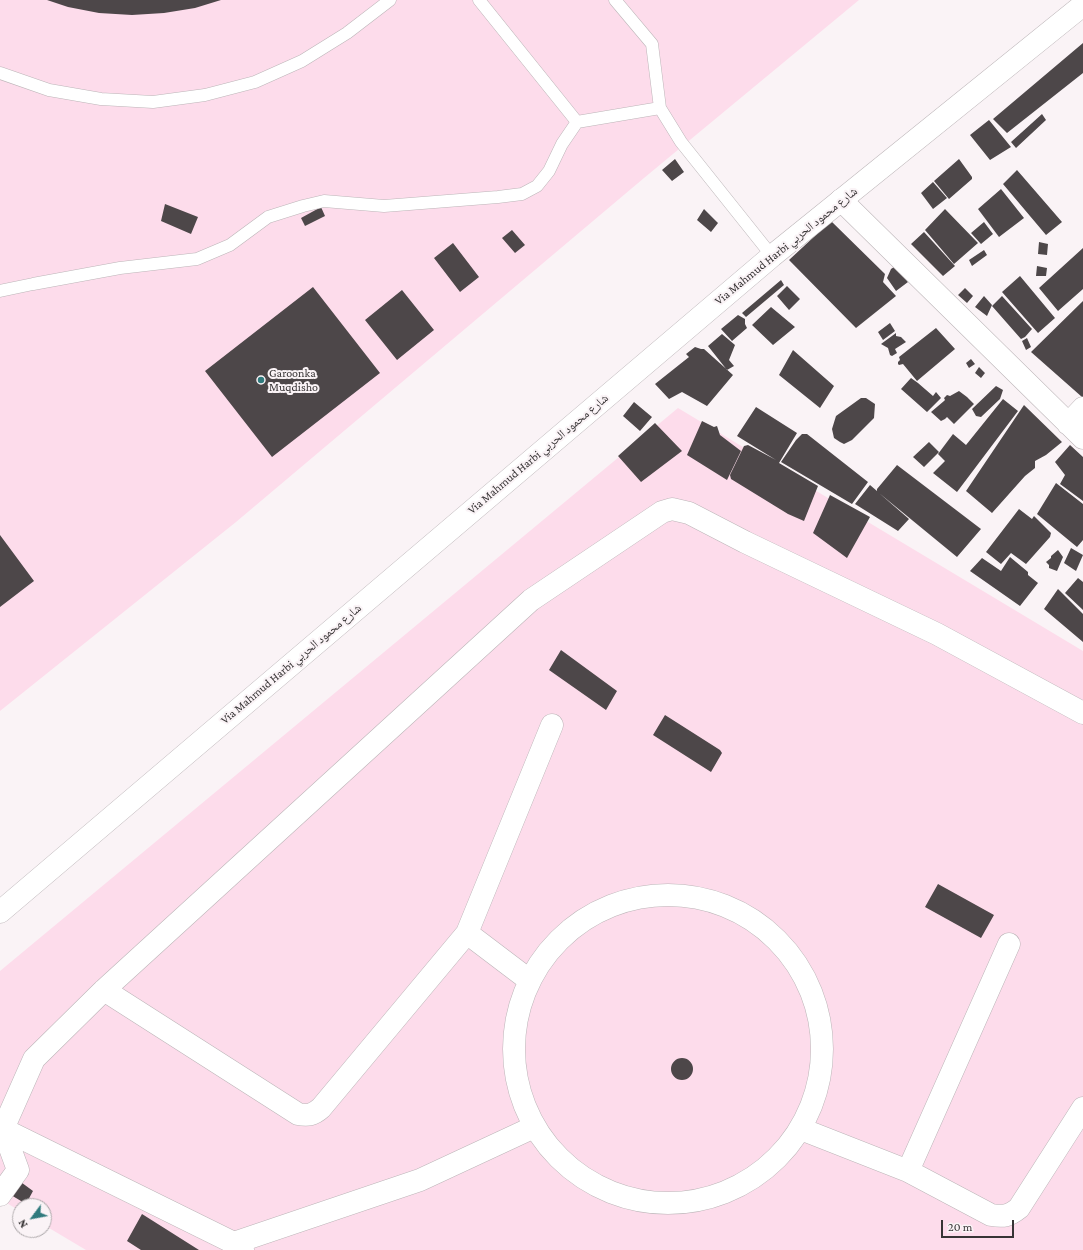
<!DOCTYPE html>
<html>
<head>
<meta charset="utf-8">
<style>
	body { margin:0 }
	#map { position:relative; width:1083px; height:1250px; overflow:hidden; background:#faf3f6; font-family:"Crimson Pro",serif }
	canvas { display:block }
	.north { position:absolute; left:12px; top:1198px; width:40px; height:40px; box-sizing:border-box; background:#faf3f6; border:1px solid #aca7a9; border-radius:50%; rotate:238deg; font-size:11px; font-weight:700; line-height:16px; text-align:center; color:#373435 }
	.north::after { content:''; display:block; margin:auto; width:14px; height:18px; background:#307a7d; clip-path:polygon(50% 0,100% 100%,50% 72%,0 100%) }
	.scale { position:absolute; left:941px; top:1220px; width:73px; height:18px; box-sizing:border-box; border:2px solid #373435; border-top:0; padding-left:5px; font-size:12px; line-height:14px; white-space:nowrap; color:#373435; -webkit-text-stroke:3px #faf3f6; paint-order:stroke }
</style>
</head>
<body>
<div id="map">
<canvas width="1083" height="1250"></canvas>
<div class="north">N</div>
<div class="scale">20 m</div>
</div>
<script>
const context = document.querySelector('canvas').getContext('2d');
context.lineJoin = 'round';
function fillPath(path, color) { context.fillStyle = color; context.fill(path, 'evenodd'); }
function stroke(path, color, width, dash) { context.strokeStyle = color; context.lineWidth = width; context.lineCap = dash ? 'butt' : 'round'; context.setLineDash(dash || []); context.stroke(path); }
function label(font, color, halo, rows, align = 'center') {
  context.font = font + ' "Crimson Pro","Noto Naskh Arabic",serif'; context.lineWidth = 4; context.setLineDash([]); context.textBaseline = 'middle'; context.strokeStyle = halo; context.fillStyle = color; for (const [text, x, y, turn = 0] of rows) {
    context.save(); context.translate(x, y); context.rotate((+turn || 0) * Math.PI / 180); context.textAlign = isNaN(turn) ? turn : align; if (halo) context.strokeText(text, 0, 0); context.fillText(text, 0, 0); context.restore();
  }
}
fillPath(new Path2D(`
	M 0,0 L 859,0 L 644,178 L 236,522 L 0,711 Z
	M 678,408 L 1083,651 L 1083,1250 L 86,1250 L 44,1225 L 44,1206 L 20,1206 L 20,1211 L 0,1199 L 0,971 Z`), '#fddceb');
fillPath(new Path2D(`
	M 47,0 L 221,0 L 195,8 L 164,13 L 132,15 L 99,13 L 68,7 Z
	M 1083,43 L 1083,73 L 1007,133 L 993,119 Z
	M 1042,114 L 1046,120 L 1016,148 L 1011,142 Z
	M 989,120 L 1011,147 L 990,160 L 970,135 Z
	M 675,159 L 684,172 L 672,181 L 662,170 Z
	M 959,159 L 972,177 L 972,179 L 949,199 L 934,181 Z
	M 1017,170 L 1062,222 L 1046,235 L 1003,184 Z
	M 933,182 L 947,198 L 933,209 L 921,193 Z
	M 1001,189 L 1024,218 L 999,237 L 978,209 Z
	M 165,204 L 198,217 L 191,234 L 161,221 Z
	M 321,207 L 325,216 L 305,226 L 301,218 Z
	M 704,209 L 718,223 L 711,232 L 697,220 Z
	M 945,209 L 978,243 L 954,264 L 925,230 Z
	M 831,221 L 885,274 L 883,282 L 896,296 L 856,328 L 789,260 Z
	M 984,222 L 993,234 L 981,244 L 971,233 Z
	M 512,230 L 525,245 L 515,253 L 502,238 Z
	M 924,232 L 955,266 L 943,276 L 911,244 Z
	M 1039,242 L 1048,244 L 1047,255 L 1038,254 Z
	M 453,243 L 479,277 L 460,292 L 434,258 Z
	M 1083,248 L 1083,289 L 1058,311 L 1039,288 Z
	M 984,250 L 987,255 L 972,266 L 969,260 Z
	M 897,265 L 908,282 L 896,291 L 887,278 L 891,269 Z
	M 1037,266 L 1047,268 L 1046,276 L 1036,276 Z
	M 1020,276 L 1055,318 L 1038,333 L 1002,292 Z
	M 781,280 L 784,285 L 746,317 L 742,313 Z
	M 787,286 L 800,299 L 789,310 L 777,296 Z
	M 313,287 L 380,373 L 272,457 L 205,371 Z
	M 965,288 L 973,296 L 967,303 L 958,295 Z
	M 402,290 L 434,330 L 397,360 L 365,320 Z
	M 984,296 L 992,305 L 987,316 L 975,307 Z
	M 1002,296 L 1032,329 L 1025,337 L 1021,339 L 992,306 Z
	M 1083,301 L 1083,397 L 1082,397 L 1031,352 Z
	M 771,307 L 795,327 L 773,345 L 752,325 Z
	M 738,315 L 745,319 L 745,324 L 747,328 L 732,341 L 721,329 Z
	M 890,323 L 895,331 L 883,340 L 878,332 Z
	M 936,328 L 955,349 L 917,381 L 903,364 L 899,365 L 898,364 L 898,362 L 900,360 L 899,357 Z
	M 896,333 L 896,336 L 901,337 L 906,342 L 895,349 L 897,353 L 892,356 L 890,355 L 888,348 L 881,344 Z
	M 722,334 L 735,345 L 729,360 L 734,366 L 727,370 L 708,346 Z
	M 1027,338 L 1031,347 L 1026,350 L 1022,341 Z
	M 695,347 L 701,349 L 704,349 L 733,375 L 707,406 L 682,392 L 669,399 L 655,384 L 689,357 L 686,354 Z
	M 793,350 L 834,386 L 820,408 L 779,375 Z
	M 971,359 L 975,364 L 969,368 L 966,363 Z
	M 979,367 L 985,373 L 981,378 L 975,373 Z
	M 911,378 L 918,383 L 933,396 L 936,392 L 941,398 L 927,412 L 901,389 Z
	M 996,386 L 1003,390 L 1000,399 L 981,417 L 976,416 L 972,409 Z
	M 959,391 L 967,397 L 974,404 L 954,424 L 947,417 L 945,419 L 941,421 L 931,412 L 944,401 L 945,400 L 944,398 L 947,395 L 950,396 Z
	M 861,398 L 866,398 L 875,404 L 874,418 L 852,440 L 844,444 L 840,442 L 834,438 L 832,429 L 836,416 Z
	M 1003,399 L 1018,411 L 957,492 L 933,473 L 945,461 L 938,454 L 953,434 L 966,445 Z
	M 634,402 L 652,417 L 640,431 L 623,416 Z
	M 1024,405 L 1062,442 L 1046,455 L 1035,461 L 1035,468 L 1025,476 L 992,513 L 966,491 Z
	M 756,407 L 797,433 L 779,463 L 818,486 L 804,521 L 788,514 L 731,479 L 730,475 L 744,446 L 748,445 L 776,460 L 737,436 Z
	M 702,421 L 714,427 L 717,426 L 720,435 L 741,451 L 727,480 L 687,455 Z
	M 655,423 L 682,451 L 641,482 L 618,456 Z
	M 802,434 L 807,434 L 868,482 L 852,504 L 781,462 L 796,440 Z
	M 929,442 L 939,452 L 924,467 L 913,457 Z
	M 1070,445 L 1083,457 L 1083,501 L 1060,484 L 1065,475 L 1055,462 Z
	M 897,465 L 981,529 L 957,557 L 879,493 L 909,519 L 898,531 L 855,504 L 870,485 L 877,491 L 877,489 Z
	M 1056,483 L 1083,504 L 1083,540 L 1077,547 L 1037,514 Z
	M 830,495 L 870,517 L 847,558 L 813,533 Z
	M 1019,509 L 1032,519 L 1034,516 L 1051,533 L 1050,537 L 1026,564 L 1011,553 L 1001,564 L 986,552 Z
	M 0,535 L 34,581 L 0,607 Z
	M 1071,548 L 1083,555 L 1076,571 L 1064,563 Z
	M 1058,550 L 1063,557 L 1057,571 L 1049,568 L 1049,565 L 1046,562 L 1051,558 L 1051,556 Z
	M 1010,557 L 1028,572 L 1028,575 L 1038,583 L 1020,606 L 970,571 L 982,558 L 1001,571 Z
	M 1078,578 L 1083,582 L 1083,610 L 1065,593 Z
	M 1058,589 L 1083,614 L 1083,642 L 1044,609 Z
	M 561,650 L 617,691 L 606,710 L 549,670 Z
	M 665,715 L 720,750 L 722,753 L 711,772 L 653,735 Z
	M 938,884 L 994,915 L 981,938 L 925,907 Z
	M671 1069a11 11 0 1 1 22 0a11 11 0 1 1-22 0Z
	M 14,1177 L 33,1191 L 26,1204 L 6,1192 Z
	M 142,1214 L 199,1250 L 141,1250 L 127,1241 Z`), '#4d4749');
const lane = new Path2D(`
	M 479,0 L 577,122 L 660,108
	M 615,0 L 652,44 L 660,108 L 681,142 L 772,256
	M 0,73 L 49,90 L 101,99 L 153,102 L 205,95 L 255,82 L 302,61 L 347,33 L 390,0
	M 0,291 L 33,284 L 120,268 L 197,259 L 230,245 L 268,217 L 303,206 L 324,201 L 384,206 L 498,197 L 522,194 L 537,186 L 549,171 L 562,144 L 577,122`);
const street = new Path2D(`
	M 841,200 L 1083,438
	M 1068,424 L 1083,408
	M514 1049a154 154 0 1 1 308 0a154 154 0 1 1-308 0Z
	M 467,933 L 529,980
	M 104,990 L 298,1114 C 308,1116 313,1115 321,1108 L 467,933 L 552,725
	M 3,1129 L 234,1243 L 243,1250
	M 801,1129 L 908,1171 L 991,1215 C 1004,1217 1009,1216 1019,1208 L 1083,1108
	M 908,1171 L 1009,944
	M 0,1195 L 18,1170 L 3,1129 L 34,1059 L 104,990 L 531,600 L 662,512 L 672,509 L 689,513 L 745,542 L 937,634 L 1083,713
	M 234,1243 L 420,1180 L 534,1127`);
const secondary = new Path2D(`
	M 0,912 L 772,256 L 1083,5`);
stroke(lane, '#bcb5b8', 13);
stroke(street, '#bcb5b8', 23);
stroke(secondary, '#bcb5b8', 23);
stroke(lane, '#fff', 12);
stroke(street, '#fff', 22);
stroke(secondary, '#fff', 22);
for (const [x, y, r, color] of [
	[261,380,4,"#307a7d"]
]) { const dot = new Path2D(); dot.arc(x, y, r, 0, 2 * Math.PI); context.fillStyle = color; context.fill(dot); stroke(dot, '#faf3f6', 1.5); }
label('12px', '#373435', '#faf3f6', [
	["Via Mahmud Harbi شارع محمود الحربي",786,246,-39],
	["Via Mahmud Harbi شارع محمود الحربي",538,454,-40],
	["Via Mahmud Harbi شارع محمود الحربي",291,664,-40]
]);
label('12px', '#373435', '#faf3f6', [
	["Garoonka",269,373],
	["Muqdisho",269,387]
], 'left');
</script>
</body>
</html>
